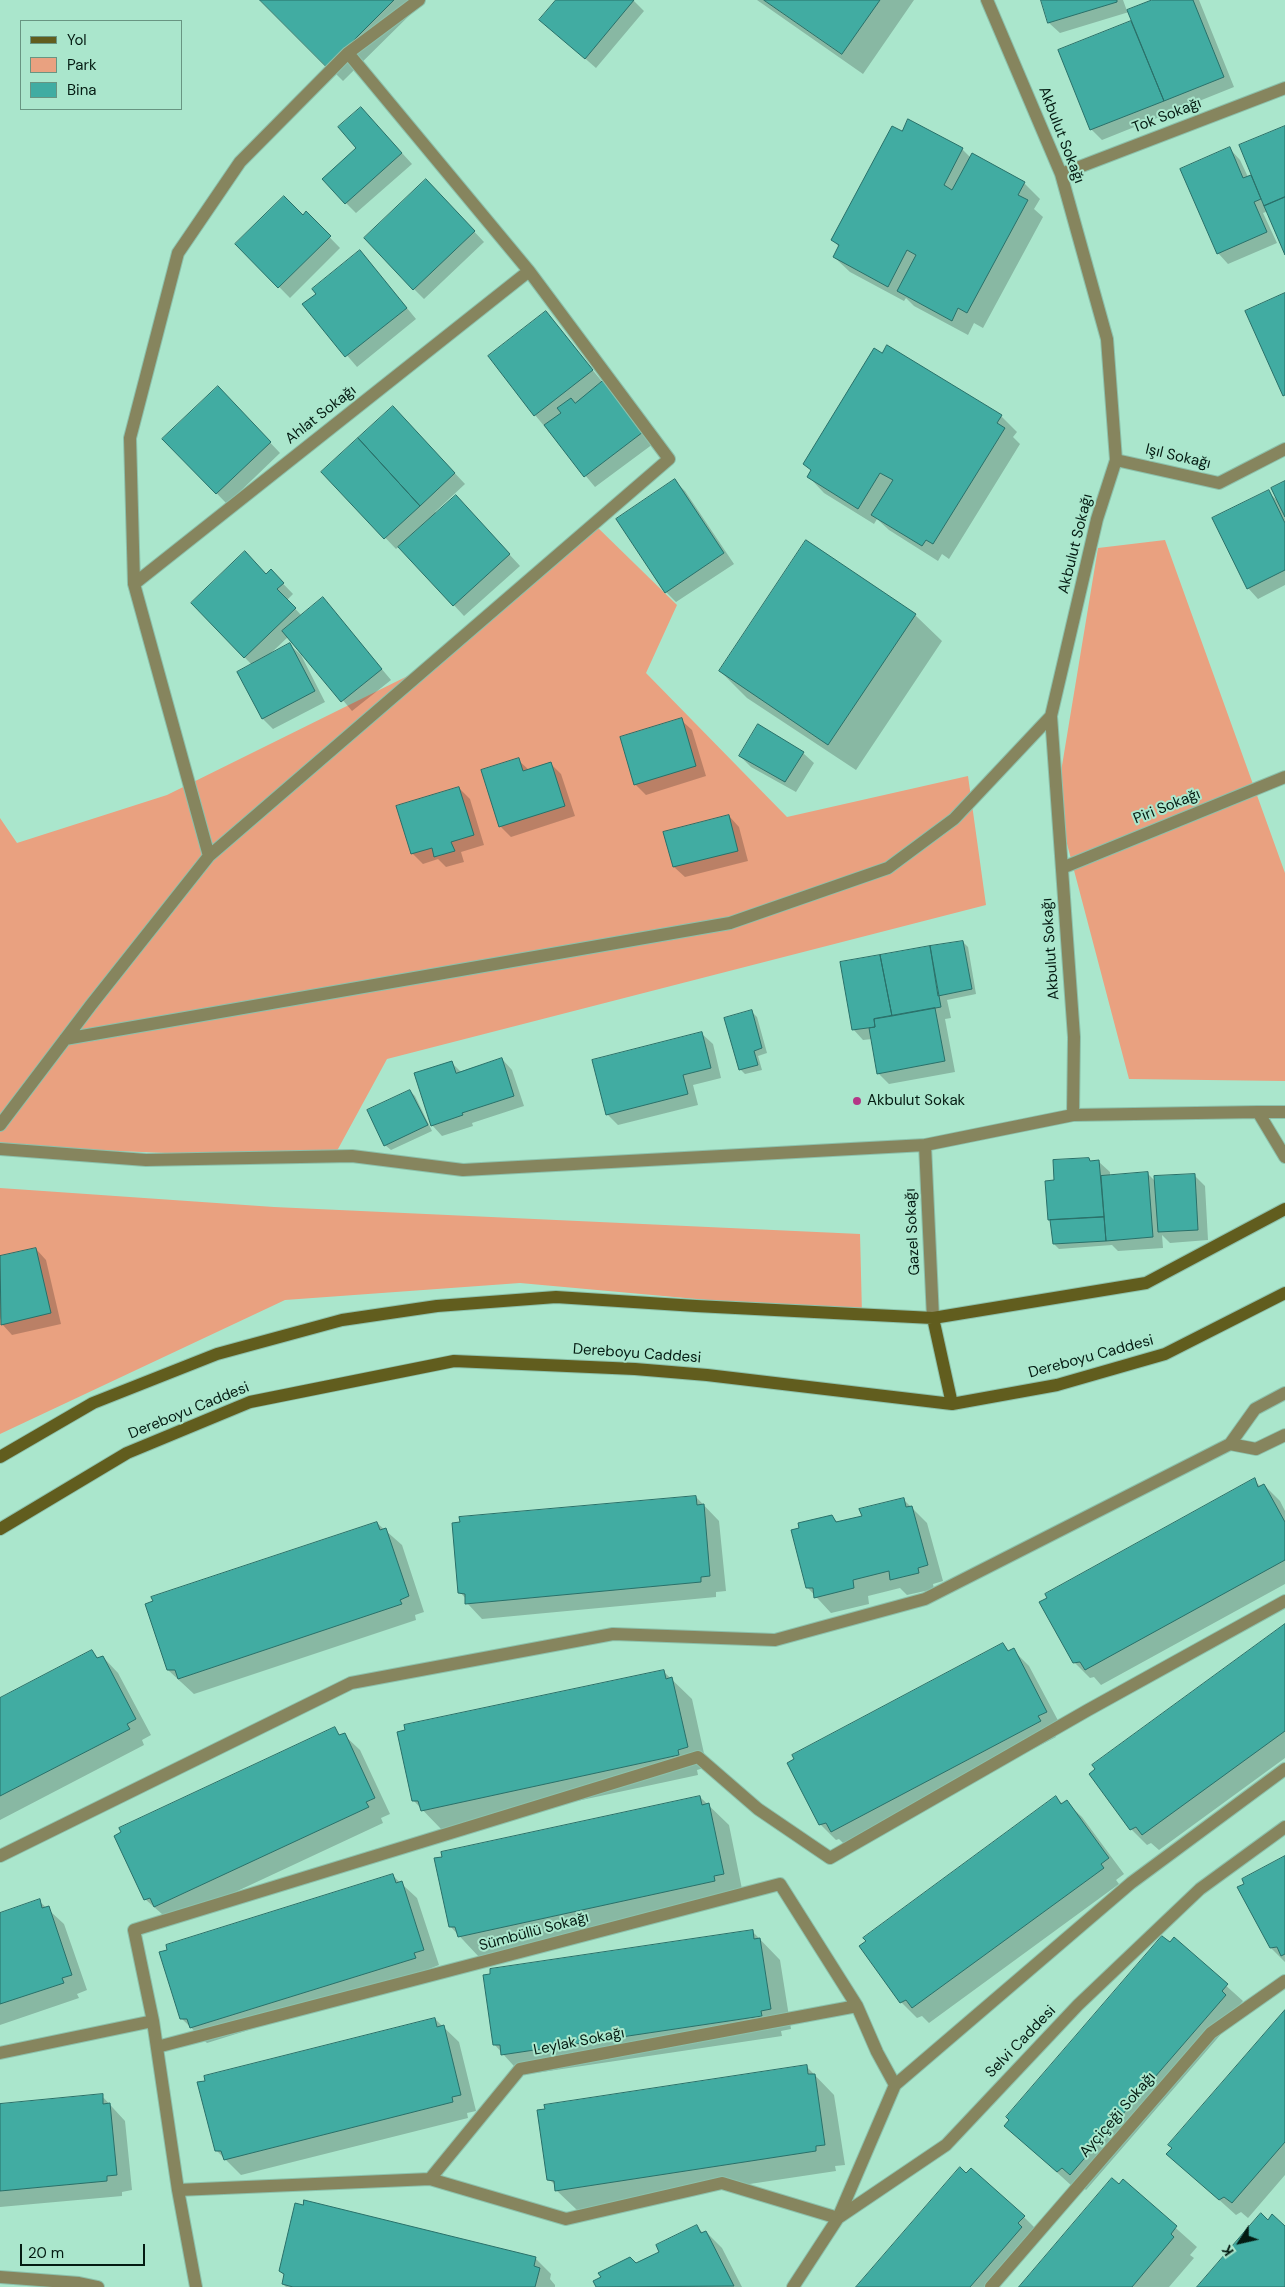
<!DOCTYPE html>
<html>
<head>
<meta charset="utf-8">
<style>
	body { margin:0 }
	#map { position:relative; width:1285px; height:2287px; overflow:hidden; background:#aae6cc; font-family:"DM Sans",sans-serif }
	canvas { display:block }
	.legend { position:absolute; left:20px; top:20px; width:162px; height:90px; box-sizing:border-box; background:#aae6cc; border:1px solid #689582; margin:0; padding:6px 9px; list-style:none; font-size:15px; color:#041b12 }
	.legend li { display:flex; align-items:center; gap:10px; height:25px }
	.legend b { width:25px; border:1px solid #689582 }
	.north { position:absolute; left:1215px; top:2217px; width:50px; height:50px; -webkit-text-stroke:4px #aae6cc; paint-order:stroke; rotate:235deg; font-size:14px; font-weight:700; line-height:20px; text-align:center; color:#041b12 }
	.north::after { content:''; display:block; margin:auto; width:18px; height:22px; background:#041b12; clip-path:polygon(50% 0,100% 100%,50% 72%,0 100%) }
	.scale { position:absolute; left:20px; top:2244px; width:125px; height:22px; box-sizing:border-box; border:2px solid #041b12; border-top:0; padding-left:6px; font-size:15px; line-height:18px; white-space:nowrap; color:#041b12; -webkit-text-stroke:4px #aae6cc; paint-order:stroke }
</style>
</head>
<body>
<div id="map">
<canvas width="1285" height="2287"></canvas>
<ul class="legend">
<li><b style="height:6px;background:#615d1e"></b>Yol</li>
<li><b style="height:14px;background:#e9a180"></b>Park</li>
<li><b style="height:14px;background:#41aca2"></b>Bina</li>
</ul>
<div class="north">K</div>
<div class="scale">20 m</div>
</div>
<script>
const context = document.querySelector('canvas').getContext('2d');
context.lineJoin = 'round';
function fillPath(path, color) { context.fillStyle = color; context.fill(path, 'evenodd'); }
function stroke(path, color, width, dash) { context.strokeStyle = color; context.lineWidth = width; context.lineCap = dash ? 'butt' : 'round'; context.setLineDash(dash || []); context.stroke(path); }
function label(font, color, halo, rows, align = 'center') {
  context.font = font + ' "DM Sans",sans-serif'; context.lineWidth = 4; context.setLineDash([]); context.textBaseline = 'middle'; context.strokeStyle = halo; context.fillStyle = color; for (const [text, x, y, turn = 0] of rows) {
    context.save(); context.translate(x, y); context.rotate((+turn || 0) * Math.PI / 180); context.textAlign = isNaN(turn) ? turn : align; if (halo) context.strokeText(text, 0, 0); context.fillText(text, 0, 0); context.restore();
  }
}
fillPath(new Path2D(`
	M 594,524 L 677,605 L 646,673 L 787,817 L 968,776 L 986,905 L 387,1059 L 332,1160 L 0,1146 L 0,818 L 17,843 L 167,795 L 446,657 Z
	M 1165,540 L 1285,873 L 1285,1081 L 1129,1079 L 1056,802 L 1098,548 Z
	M 0,1188 L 274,1207 L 860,1234 L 862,1314 L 520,1283 L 285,1300 L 0,1434 Z`), '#e9a180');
fillPath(new Path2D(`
	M 262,0 L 425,0 L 343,81 Z
	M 558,0 L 633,0 L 644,11 L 596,68 L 541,20 Z
	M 757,0 L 914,0 L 863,74 Z
	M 1042,0 L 1123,0 L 1127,11 L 1155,0 L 1199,0 L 1234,87 L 1102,140 L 1091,129 L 1059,51 L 1133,22 L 1129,12 L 1060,33 L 1049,23 Z
	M 371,119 L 412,164 L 356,213 L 346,203 Z
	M 1285,127 L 1285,252 L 1268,211 L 1263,213 L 1277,243 L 1228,264 L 1218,253 L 1230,149 L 1240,160 L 1248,177 L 1252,175 Z
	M 902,133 L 962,149 L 971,158 L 972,155 L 1024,183 L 1040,199 L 1034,209 L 1043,217 L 983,328 L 974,323 L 968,335 L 914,306 L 906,298 L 904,301 L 850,272 L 834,257 L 839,247 L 832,239 Z
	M 437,192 L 484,242 L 424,299 L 414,289 Z
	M 306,213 L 340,248 L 290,298 L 237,244 L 303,216 Z
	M 360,251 L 416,319 L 357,367 L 304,305 Z
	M 546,313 L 653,444 L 595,487 L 535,415 Z
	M 228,398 L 280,453 L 227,504 L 164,439 Z
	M 1001,416 L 1017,432 L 1013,437 L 1020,444 L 949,559 L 942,554 L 938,561 L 889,530 L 877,519 L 874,524 L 824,493 L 809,477 L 812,471 L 805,464 Z
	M 403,418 L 465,484 L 435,512 L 437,514 L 466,507 L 520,566 L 464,616 L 399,546 L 396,549 L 323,472 Z
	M 675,481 L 685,491 L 734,564 L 676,602 L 666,592 Z
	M 1285,482 L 1285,585 L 1258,599 L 1248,588 L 1268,492 L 1278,501 Z
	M 271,571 L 293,594 L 287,600 L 302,616 L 323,599 L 391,680 L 352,711 L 289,636 L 270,654 L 290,645 L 301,655 L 325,702 L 273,729 L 263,719 L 252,665 L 192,603 L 266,575 Z
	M 915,615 L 942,641 L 856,770 L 747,698 L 720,671 Z
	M 681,720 L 692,730 L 706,776 L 646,795 L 635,784 Z
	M 803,753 L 814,763 L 796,792 L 751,767 L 740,756 Z
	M 518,760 L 529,770 L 550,763 L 561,774 L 575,816 L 511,837 L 501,827 Z
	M 459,788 L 470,799 L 484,845 L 461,852 L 464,862 L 446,867 L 438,859 L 423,864 L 412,853 Z
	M 729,816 L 739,827 L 748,861 L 685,877 L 674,867 L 665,833 Z
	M 963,942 L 968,947 L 976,994 L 947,1000 L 951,1018 L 945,1019 L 955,1072 L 889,1084 L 878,1073 L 872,1039 L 863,1040 L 853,1029 Z
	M 752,1012 L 757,1017 L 767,1053 L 758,1056 L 762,1070 L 745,1074 L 740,1069 Z
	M 702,1034 L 713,1044 L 721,1078 L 693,1085 L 698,1105 L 618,1125 L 607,1114 Z
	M 502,1059 L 512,1070 L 524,1106 L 472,1123 L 473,1126 L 442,1136 L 432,1125 L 451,1062 L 461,1072 Z
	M 410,1091 L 415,1096 L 432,1131 L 391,1150 L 385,1145 Z
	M 1088,1159 L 1092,1162 L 1099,1162 L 1110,1172 L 1110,1176 L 1148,1174 L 1156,1182 L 1194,1175 L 1205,1186 L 1208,1240 L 1170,1243 L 1162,1235 L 1163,1248 L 1118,1251 L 1112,1245 L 1059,1249 L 1054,1244 L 1052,1222 L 1049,1219 L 1055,1181 Z
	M 36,1249 L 46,1260 L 61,1324 L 12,1335 L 2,1324 L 0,1317 L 0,1257 Z
	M 1254,1480 L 1261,1487 L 1264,1485 L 1280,1501 L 1285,1511 L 1285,1584 L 1101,1685 L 1094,1677 L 1090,1678 L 1074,1662 Z
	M 696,1497 L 719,1521 L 726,1591 L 716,1592 L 716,1597 L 482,1619 L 467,1603 L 466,1599 L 460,1592 L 461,1523 Z
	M 903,1499 L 927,1523 L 943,1581 L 933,1584 L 934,1589 L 907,1595 L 900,1588 L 868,1596 L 869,1604 L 831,1613 L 807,1587 L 832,1516 L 838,1523 L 863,1517 Z
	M 377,1523 L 402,1545 L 424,1612 L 415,1615 L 416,1620 L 194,1694 L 168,1670 Z
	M 1285,1626 L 1285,1758 L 1159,1850 L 1151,1843 L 1147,1845 L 1131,1829 Z
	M 1003,1645 L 1010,1652 L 1013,1650 L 1029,1666 L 1062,1728 L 1053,1732 L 1056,1737 L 847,1847 L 839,1839 L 836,1840 L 820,1824 L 796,1760 Z
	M 92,1652 L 99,1659 L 103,1657 L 118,1673 L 151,1735 L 142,1740 L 144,1745 L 0,1820 L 0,1700 Z
	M 663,1671 L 692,1699 L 707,1767 L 697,1770 L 698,1775 L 442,1830 L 413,1800 Z
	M 334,1729 L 341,1736 L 344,1735 L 360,1750 L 390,1814 L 381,1818 L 383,1823 L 171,1922 L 145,1899 Z
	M 700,1797 L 729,1825 L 743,1894 L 479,1957 L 450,1926 L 444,1858 Z
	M 1056,1798 L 1063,1804 L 1066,1802 L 1082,1817 L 1124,1874 L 1116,1880 L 1119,1884 L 929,2023 L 922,2016 L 917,2018 L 901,2002 Z
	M 1285,1858 L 1285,1962 L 1271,1948 Z
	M 392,1875 L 417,1898 L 439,1965 L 429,1969 L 431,1973 L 207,2043 L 181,2018 Z
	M 39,1901 L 64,1924 L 87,1990 L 77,1994 L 79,1998 L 0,2025 L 0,1914 Z
	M 752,1931 L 780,1960 L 791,2029 L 781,2031 L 782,2036 L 522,2075 L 494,2044 Z
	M 1174,1939 L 1243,2001 L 1237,2008 L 1241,2011 L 1086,2190 L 1079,2183 L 1073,2187 L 1006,2126 Z
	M 1285,2012 L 1285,2175 L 1248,2218 L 1241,2212 L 1236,2215 L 1168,2154 Z
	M 435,2019 L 459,2042 L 476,2111 L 467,2113 L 468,2118 L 241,2175 L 216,2150 L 207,2082 Z
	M 806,2066 L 834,2095 L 845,2165 L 835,2166 L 836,2171 L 577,2210 L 556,2190 L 556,2186 L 549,2179 Z
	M 102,2096 L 125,2121 L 132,2190 L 122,2192 L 122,2196 L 0,2207 L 0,2105 Z
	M 1123,2181 L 1197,2247 L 1190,2255 L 1194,2258 L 1169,2287 L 1021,2287 Z
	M 1024,2217 L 1039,2232 L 1033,2240 L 1037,2243 L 999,2287 L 858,2287 Z
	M 696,2226 L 703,2233 L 706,2232 L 722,2248 L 742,2287 L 598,2287 L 595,2282 L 660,2252 Z
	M 535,2258 L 551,2274 L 550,2279 L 555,2285 L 555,2287 L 286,2287 L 283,2284 L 285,2276 L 280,2271 Z`), '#0003');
const building = new Path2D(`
	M 260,0 L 394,0 L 327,67 Z
	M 556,0 L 634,0 L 585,59 L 539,20 Z
	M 764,0 L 880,0 L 842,54 Z
	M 1041,0 L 1117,0 L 1117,2 L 1048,23 Z
	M 1152,0 L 1193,0 L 1224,77 L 1164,101 L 1127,10 Z
	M 1131,21 L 1164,101 L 1090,130 L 1058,50 Z
	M 361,107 L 402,153 L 345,204 L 322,179 L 356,148 L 338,127 Z
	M 908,119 L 963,148 L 944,185 L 952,190 L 972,153 L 1025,182 L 1018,195 L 1028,200 L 967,313 L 958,308 L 952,321 L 897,291 L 916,255 L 907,250 L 888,287 L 833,257 L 839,245 L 831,240 L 892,126 L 902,131 Z
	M 1285,126 L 1285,197 L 1264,206 L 1239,145 Z
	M 1230,147 L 1243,178 L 1251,175 L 1261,199 L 1254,202 L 1267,232 L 1217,254 L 1180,169 Z
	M 426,179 L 475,231 L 413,290 L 364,238 Z
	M 284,196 L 303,215 L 306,211 L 331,236 L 278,288 L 235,244 Z
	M 1285,197 L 1285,255 L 1264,206 Z
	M 360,250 L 407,308 L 345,357 L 302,304 L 316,294 L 312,289 Z
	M 1285,293 L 1285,395 L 1283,396 L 1245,311 Z
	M 546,311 L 593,370 L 534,416 L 488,356 Z
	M 887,345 L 1002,415 L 997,423 L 1005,428 L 933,544 L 926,540 L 922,546 L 871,515 L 893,480 L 880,473 L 858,509 L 807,477 L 811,470 L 803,464 L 874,348 L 882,353 Z
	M 604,380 L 643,432 L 584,477 L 544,425 L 561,413 L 557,408 L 571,398 L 575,403 Z
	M 218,386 L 271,442 L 216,494 L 162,439 Z
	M 393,406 L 455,473 L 420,506 L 358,438 Z
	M 358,438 L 420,506 L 384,539 L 321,472 Z
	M 675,479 L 724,553 L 665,593 L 616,519 Z
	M 1285,481 L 1285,517 L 1271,488 Z
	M 1269,490 L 1285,523 L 1285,570 L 1247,589 L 1212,518 Z
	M 456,495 L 510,554 L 453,606 L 398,547 Z
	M 806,540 L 916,614 L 828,745 L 719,671 Z
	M 245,551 L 266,574 L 271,569 L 284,583 L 277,589 L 296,608 L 244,658 L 191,603 Z
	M 323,597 L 382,669 L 341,702 L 282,631 Z
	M 290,643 L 315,691 L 262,719 L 237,672 Z
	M 682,718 L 696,766 L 634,785 L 620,737 Z
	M 758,724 L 804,752 L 785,782 L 739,756 Z
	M 519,758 L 523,771 L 551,762 L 565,806 L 499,827 L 481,770 Z
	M 459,787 L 474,835 L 451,842 L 455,851 L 434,857 L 432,848 L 411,854 L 396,806 Z
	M 729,815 L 738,851 L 673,867 L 663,832 Z
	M 963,941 L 972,989 L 938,996 L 930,946 Z
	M 930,946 L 941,1007 L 892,1016 L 880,955 Z
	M 880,955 L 892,1016 L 874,1019 L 875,1027 L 852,1030 L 840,962 Z
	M 935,1008 L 945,1061 L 877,1074 L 869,1028 L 875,1027 L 874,1019 Z
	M 752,1010 L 762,1048 L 754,1051 L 758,1065 L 739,1070 L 724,1018 Z
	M 702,1032 L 711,1068 L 683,1075 L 688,1094 L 606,1115 L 592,1060 Z
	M 502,1058 L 514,1096 L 462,1113 L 463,1115 L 431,1126 L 414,1073 L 452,1061 L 456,1073 Z
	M 410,1090 L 428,1125 L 384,1146 L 367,1110 Z
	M 1089,1158 L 1090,1161 L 1099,1160 L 1104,1217 L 1048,1220 L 1045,1181 L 1054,1180 L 1053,1160 Z
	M 1148,1172 L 1153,1237 L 1106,1241 L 1101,1176 Z
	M 1195,1174 L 1198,1230 L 1158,1232 L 1154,1176 Z
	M 1104,1217 L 1106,1241 L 1053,1244 L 1050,1220 Z
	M 36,1248 L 51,1313 L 1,1325 L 0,1256 Z
	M 1255,1478 L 1258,1487 L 1264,1484 L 1285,1522 L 1285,1560 L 1085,1670 L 1080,1662 L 1073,1663 L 1039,1602 L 1047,1598 L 1045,1594 Z
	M 696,1496 L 697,1505 L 704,1504 L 710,1576 L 701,1577 L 701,1582 L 465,1604 L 465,1594 L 458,1593 L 452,1523 L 460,1522 L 459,1517 Z
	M 904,1498 L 906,1507 L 912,1506 L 928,1565 L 918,1568 L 919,1573 L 890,1580 L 889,1571 L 853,1580 L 854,1588 L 814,1598 L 813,1588 L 806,1588 L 791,1530 L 799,1528 L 798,1523 L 832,1515 L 836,1522 L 862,1516 L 859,1509 Z
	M 377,1522 L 380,1530 L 386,1528 L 409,1596 L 400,1600 L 402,1604 L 178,1679 L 175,1670 L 167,1670 L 145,1604 L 153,1601 L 151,1597 Z
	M 1285,1624 L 1285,1731 L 1142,1835 L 1136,1827 L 1130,1830 L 1089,1774 L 1095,1769 L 1092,1765 Z
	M 1003,1643 L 1008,1651 L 1014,1648 L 1047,1712 L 1038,1716 L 1041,1721 L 831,1832 L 826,1823 L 819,1825 L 787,1763 L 794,1759 L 792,1755 Z
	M 92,1650 L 97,1658 L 103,1656 L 136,1719 L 127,1724 L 130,1729 L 0,1796 L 0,1698 Z
	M 664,1670 L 666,1679 L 672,1677 L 688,1747 L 678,1750 L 679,1755 L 421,1811 L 418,1801 L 412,1801 L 397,1732 L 405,1730 L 404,1725 Z
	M 335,1727 L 339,1735 L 345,1733 L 375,1798 L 366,1802 L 369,1807 L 154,1907 L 150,1898 L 144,1900 L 114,1836 L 121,1832 L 119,1828 Z
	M 700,1796 L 702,1805 L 709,1803 L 724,1874 L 714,1876 L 715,1881 L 458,1937 L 455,1927 L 449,1927 L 434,1858 L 442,1857 L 441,1852 Z
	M 1056,1796 L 1061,1804 L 1067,1800 L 1109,1858 L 1101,1864 L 1104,1868 L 912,2008 L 906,2000 L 900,2003 L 859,1946 L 866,1941 L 863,1938 Z
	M 1285,1856 L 1285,1954 L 1281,1956 L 1277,1947 L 1270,1948 L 1237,1887 L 1244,1884 L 1242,1879 Z
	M 393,1874 L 396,1883 L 402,1881 L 424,1950 L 414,1953 L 416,1958 L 190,2028 L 187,2019 L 180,2019 L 159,1952 L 167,1950 L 166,1945 Z
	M 40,1899 L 42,1908 L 49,1906 L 72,1975 L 62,1978 L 64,1983 L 0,2004 L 0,1913 Z
	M 753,1930 L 754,1939 L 760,1938 L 771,2009 L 761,2011 L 762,2016 L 501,2055 L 500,2045 L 493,2045 L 483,1975 L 490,1974 L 490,1969 Z
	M 1162,1936 L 1170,1942 L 1174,1937 L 1228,1984 L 1222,1991 L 1226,1995 L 1070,2175 L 1062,2168 L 1057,2172 L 1004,2126 L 1009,2120 L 1006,2117 Z
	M 1285,2010 L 1285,2142 L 1232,2203 L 1224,2197 L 1219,2200 L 1166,2154 L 1172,2148 L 1168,2145 Z
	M 435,2018 L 437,2027 L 444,2025 L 461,2095 L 452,2097 L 453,2102 L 224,2160 L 221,2151 L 215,2151 L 197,2082 L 205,2081 L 204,2076 Z
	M 807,2065 L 808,2074 L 815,2074 L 825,2145 L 816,2146 L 816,2151 L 555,2191 L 554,2181 L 547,2180 L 537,2110 L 545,2109 L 544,2105 Z
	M 103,2094 L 103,2104 L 110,2103 L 117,2175 L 107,2176 L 107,2181 L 0,2191 L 0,2104 Z
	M 960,2167 L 966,2173 L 971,2168 L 1025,2216 L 1018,2223 L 1022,2227 L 970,2287 L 856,2287 Z
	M 1112,2178 L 1119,2184 L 1123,2179 L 1177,2226 L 1171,2234 L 1174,2237 L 1132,2287 L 1019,2287 Z
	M 304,2200 L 536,2257 L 534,2266 L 540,2268 L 535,2287 L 293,2287 L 282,2284 L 284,2274 L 279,2271 L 295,2203 L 303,2205 Z
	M 1261,2213 L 1268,2220 L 1272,2214 L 1285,2226 L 1285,2287 L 1197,2287 Z
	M 697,2225 L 701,2233 L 706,2231 L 734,2286 L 596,2287 L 593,2281 L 601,2277 L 598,2273 L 630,2257 L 636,2263 L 659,2252 L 656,2245 Z`);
fillPath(building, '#41aca2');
stroke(building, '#297069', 1);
const minor = new Path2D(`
	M 987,0 L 1061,174 L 1107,339 L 1116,460 L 1097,519 L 1051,716 L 1074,1037 L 1073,1115
	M 1061,174 L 1285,88
	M 1116,460 L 1219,483 L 1285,449
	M 134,584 L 529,271
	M 209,856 L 134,584 L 130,438 L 178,253 L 240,162 L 348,53 L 419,0
	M 1062,868 L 1285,777
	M 65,1039 L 730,923 L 888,868 L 954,819 L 1051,716
	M 1258,1112 L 1285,1112
	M 0,1125 L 91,1005 L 209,856 L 669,459 L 529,271 L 348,53
	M 925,1145 L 933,1318
	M 0,1149 L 146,1160 L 352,1156 L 463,1170 L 925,1145 L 1073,1115 L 1258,1112 L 1285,1157
	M 1230,1444 L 1255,1409 L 1285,1393
	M 0,1856 L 351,1683 L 613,1634 L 775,1640 L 925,1599 L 1230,1444 L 1256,1449 L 1285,1435
	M 153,2021 L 134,1930 L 698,1757 L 758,1809 L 830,1858 L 1088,1710 L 1285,1601
	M 157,2047 L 780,1884 L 857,2006
	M 0,2053 L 153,2021 L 178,2190 L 196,2287
	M 430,2179 L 566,2219 L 722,2183 L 838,2218
	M 178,2190 L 430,2179 L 520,2069 L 857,2006 L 877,2052 L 895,2085
	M 838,2218 L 895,2085 L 1131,1883 L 1285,1769
	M 0,2277 L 79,2283 L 98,2287
	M 793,2287 L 838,2218 L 946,2145 L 1078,2005 L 1200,1889 L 1285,1827
	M 991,2287 L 1211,2033 L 1285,1981`);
const secondary = new Path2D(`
	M 933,1318 L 952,1404
	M 0,1457 L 93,1403 L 217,1354 L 342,1320 L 437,1306 L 556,1297 L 696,1306 L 933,1318 L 1146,1283 L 1285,1209
	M 0,1529 L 127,1453 L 250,1402 L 454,1361 L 635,1369 L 707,1375 L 952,1404 L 1057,1385 L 1165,1354 L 1285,1293`);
stroke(minor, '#8cc1ab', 14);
stroke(secondary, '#8cc1ab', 14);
stroke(minor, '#86855e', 12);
stroke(secondary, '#615d1e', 12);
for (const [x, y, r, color] of [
	[857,1101,5,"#b43786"]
]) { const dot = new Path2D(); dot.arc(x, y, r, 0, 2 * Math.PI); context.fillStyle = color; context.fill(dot); stroke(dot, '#aae6cc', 2); }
label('15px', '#041b12', '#aae6cc', [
	["Tok Sokağı",1167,116,-21],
	["Akbulut Sokağı",1061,135,69],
	["Ahlat Sokağı",321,415,-38],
	["Işıl Sokağı",1178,457,13],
	["Akbulut Sokağı",1076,544,-76],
	["Piri Sokağı",1167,807,-22],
	["Akbulut Sokağı",1051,949,-94],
	["Gazel Sokağı",913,1232,-93],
	["Dereboyu Caddesi",637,1354,4],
	["Dereboyu Caddesi",1091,1357,-15],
	["Dereboyu Caddesi",189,1411,-22],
	["Sümbüllü Sokağı",534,1932,-15],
	["Leylak Sokağı",579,2042,-11],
	["Selvi Caddesi",1021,2042,-46],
	["Ayçiçeği Sokağı",1118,2115,-49]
]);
label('15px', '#041b12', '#aae6cc', [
	["Akbulut Sokak",867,1101]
], 'left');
</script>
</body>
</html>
